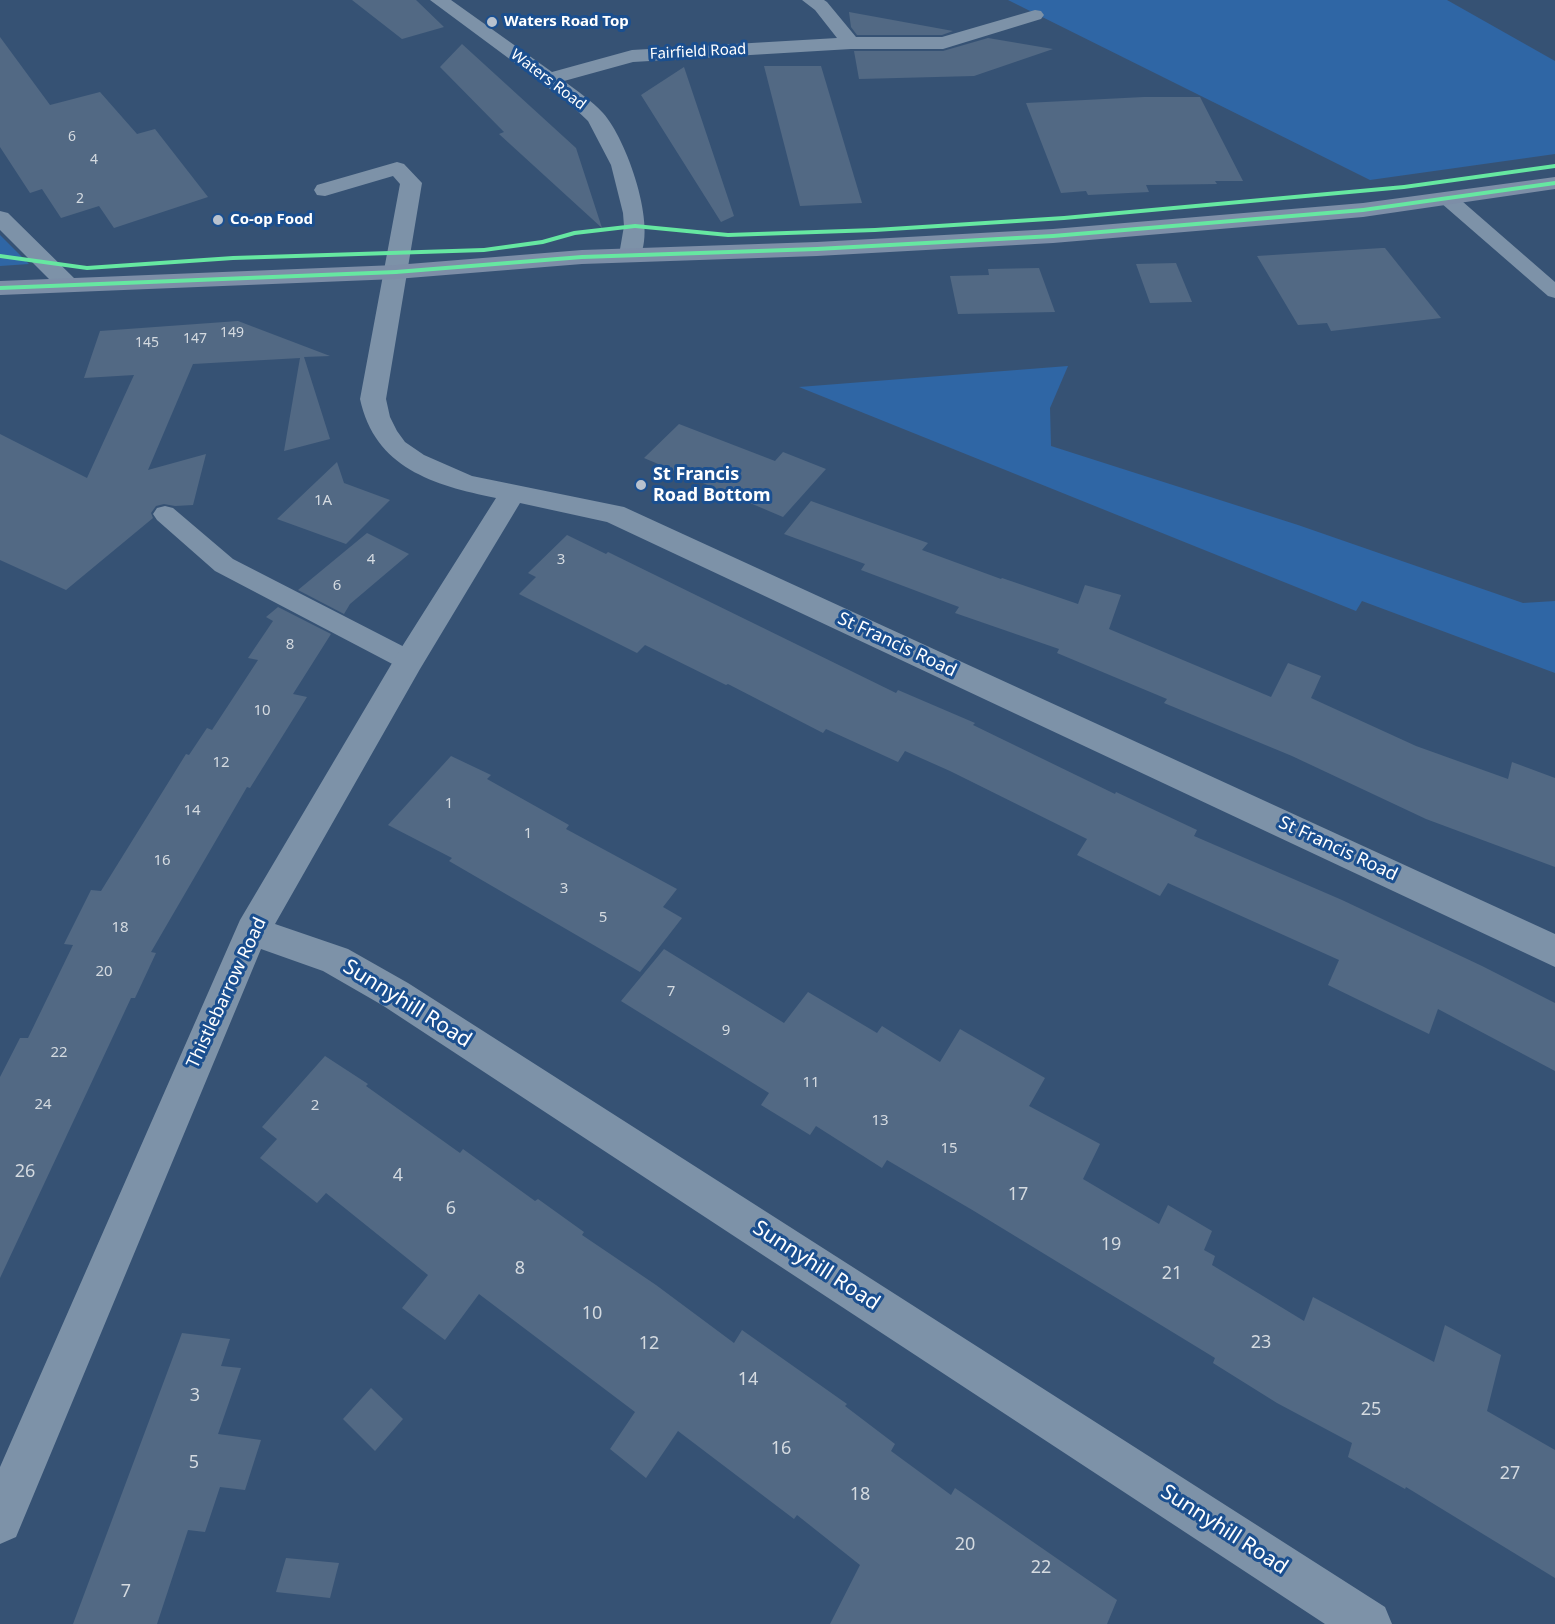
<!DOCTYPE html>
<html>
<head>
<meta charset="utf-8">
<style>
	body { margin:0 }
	canvas { display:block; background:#365274 }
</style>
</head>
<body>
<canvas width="1555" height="1624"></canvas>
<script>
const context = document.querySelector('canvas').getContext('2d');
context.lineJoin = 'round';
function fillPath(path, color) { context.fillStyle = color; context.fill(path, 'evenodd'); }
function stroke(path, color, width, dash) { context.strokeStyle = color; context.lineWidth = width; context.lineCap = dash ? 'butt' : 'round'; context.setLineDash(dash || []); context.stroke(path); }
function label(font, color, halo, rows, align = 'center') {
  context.font = font + ' "Noto Sans",sans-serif'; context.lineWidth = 6; context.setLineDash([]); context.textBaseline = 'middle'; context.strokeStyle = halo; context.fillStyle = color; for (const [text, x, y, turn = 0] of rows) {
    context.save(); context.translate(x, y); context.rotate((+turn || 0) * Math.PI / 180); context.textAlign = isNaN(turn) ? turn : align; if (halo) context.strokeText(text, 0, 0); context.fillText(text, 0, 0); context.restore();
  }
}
fillPath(new Path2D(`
	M 1008,0 L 1447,0 L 1555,61 L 1555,154 L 1370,180 Z
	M 0,235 L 29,264 L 0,266 Z
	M 1068,366 L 1050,408 L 1051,446 L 1298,525 L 1523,603 L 1555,601 L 1555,673 L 1362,601 L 1356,611 L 799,387 Z`), '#2f66a5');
fillPath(new Path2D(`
	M 352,0 L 416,0 L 444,27 L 402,39 Z
	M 849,12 L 953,31 L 942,35 L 857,35 L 851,27 Z
	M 0,37 L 50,105 L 100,92 L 137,134 L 155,129 L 208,197 L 114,228 L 99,206 L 61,218 L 42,189 L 30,193 L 0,147 Z
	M 988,38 L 1053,49 L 974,76 L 859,79 L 854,51 L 943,51 Z
	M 462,44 L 576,148 L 602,228 L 499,134 L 504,132 L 440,67 Z
	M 764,66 L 821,66 L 862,203 L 800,206 Z
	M 684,67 L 734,216 L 721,222 L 641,95 Z
	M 1144,97 L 1200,97 L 1243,181 L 1215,181 L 1217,184 L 1146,185 L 1149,192 L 1088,195 L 1086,191 L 1061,193 L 1026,103 Z
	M 1382,248 L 1385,248 L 1441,318 L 1331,331 L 1327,323 L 1298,325 L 1257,256 Z
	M 1176,263 L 1192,302 L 1150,303 L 1136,264 Z
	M 1039,268 L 1055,312 L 958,314 L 950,276 L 989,275 L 988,269 Z
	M 238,321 L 330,356 L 304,357 L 330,439 L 284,451 L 300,358 L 193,364 L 148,470 L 206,454 L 193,505 L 175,506 L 164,504 L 156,506 L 151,513 L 153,518 L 66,590 L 0,560 L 0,434 L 87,478 L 134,375 L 84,378 L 100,331 Z
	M 679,424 L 775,461 L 783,452 L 826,469 L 783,517 L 644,458 Z
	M 337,462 L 344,483 L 390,500 L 346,544 L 277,519 Z
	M 811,501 L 928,543 L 922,550 L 1001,579 L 1002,578 L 1078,604 L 1085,585 L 1121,595 L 1109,629 L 1271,697 L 1288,663 L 1321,676 L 1311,698 L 1416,746 L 1508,779 L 1512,762 L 1555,778 L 1555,867 L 1426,819 L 1292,756 L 1164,703 L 1167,699 L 1057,653 L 1059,649 L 955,613 L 959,607 L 861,570 L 865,564 L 784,534 Z
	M 367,533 L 409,554 L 350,604 L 344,614 L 298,590 Z
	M 567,535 L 606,554 L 608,552 L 896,693 L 898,690 L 975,723 L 973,725 L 1115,794 L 1116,792 L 1197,830 L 1194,836 L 1342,900 L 1482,966 L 1555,1003 L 1555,1071 L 1438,1009 L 1429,1034 L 1328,985 L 1339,960 L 1168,883 L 1160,896 L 1077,855 L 1087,839 L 950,771 L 905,751 L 898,762 L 826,729 L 823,733 L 728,684 L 726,685 L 645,645 L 637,653 L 519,594 L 536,577 L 528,573 Z
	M 278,607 L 331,634 L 293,694 L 307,697 L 250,788 L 247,787 L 151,952 L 156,953 L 135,998 L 131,998 L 0,1278 L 0,1077 L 20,1038 L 28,1038 L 73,945 L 64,944 L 91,890 L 101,891 L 186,754 L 189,755 L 207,728 L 212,730 L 258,660 L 248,658 L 273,621 L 266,617 Z
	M 451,756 L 491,775 L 487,779 L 569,825 L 566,829 L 677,889 L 663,907 L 682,918 L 640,972 L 449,861 L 452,858 L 388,825 Z
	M 664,949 L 784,1023 L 808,992 L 877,1033 L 882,1026 L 940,1062 L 960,1029 L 1045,1078 L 1029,1106 L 1100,1144 L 1083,1179 L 1159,1224 L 1168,1205 L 1212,1231 L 1204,1250 L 1215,1256 L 1212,1265 L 1304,1321 L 1313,1297 L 1434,1362 L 1445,1325 L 1501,1355 L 1487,1411 L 1555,1450 L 1555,1578 L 1406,1487 L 1405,1489 L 1348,1457 L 1352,1443 L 1277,1403 L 1213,1363 L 1215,1358 L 974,1211 L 887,1160 L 882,1168 L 816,1126 L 810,1135 L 761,1105 L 769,1093 L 621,1001 Z
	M 325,1056 L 368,1084 L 366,1086 L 460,1153 L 463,1149 L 535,1201 L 538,1199 L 584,1232 L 582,1235 L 656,1285 L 734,1343 L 742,1330 L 847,1404 L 845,1406 L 895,1444 L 891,1451 L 951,1495 L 955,1488 L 1117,1600 L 1107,1624 L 830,1624 L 860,1565 L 797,1515 L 794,1519 L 678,1431 L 646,1478 L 610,1449 L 635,1412 L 479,1294 L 445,1340 L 402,1308 L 428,1275 L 326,1193 L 317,1203 L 260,1158 L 277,1139 L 262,1127 Z
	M 182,1333 L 230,1339 L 221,1366 L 241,1368 L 218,1434 L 261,1440 L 245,1490 L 220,1487 L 205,1532 L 188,1530 L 157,1624 L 73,1624 Z
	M 371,1388 L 403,1419 L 375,1451 L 343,1419 Z
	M 286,1558 L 339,1563 L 330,1598 L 276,1592 Z`), '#526984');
fillPath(new Path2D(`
	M 1448,193 L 1455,195 L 1555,282 L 1555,298 L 1548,296 L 1441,203 L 1439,199 L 1441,195 Z
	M 165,506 L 173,508 L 233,559 L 418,654 L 422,661 L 418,668 L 409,671 L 400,668 L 215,571 L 157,520 L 153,514 L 157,508 Z`), '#7d92a8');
fillPath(new Path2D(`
	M 430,0 L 451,0 L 552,72 L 632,50 L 837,38 L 815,10 L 802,0 L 824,0 L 827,2 L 856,37 L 942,37 L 1035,10 L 1041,11 L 1044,15 L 1041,19 L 943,49 L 851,49 L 633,62 L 564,81 C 577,91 592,101 603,113 C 626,138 659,229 638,260 L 630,262 L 622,260 L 619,255 L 624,226 L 623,213 L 611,165 L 588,121 L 569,103 Z
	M 397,162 L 404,164 L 422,183 L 386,399 L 390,417 L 397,431 L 405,442 L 424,455 L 472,476 L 624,507 L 1555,934 L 1555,967 L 607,522 L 520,503 L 420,669 L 275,924 L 348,949 L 408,983 L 1385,1607 L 1392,1624 L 1325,1624 L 382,1005 L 323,971 L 261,949 L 16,1537 L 0,1544 L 0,1467 L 240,920 L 398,653 L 496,498 C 433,485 375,468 360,399 L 400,184 L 393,176 L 325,196 L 317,195 L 314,190 L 317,185 Z
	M 0,211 L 8,213 L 76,280 L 80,285 L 76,290 L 68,292 L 60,290 L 0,230 Z`), '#7d92a8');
fillPath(new Path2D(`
	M 1555,177 L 1555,189 L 1363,217 L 1053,243 L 817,256 L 582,264 L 396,279 L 0,295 L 0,281 L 396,265 L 582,250 L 817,242 L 1053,229 L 1363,203 Z`), '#7d8ea7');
fillPath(new Path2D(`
	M 1555,164 L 1555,168 L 1404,189 L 1064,220 L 875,232 L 728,237 L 635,228 L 575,235 L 543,244 L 484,252 L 233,260 L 87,270 L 0,258 L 0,254 L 87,266 L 233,256 L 484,248 L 542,240 L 574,231 L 635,224 L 728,233 L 875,228 L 1064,216 L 1404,185 Z
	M 1555,181 L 1555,185 L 1363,212 L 1053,238 L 817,251 L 582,259 L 396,274 L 0,290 L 0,286 L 396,270 L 582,255 L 817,247 L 1053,234 L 1363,208 Z`), '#66e7a1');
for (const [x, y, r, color] of [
	[492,22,6,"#b9c2ce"],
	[218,220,6,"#b9c2ce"],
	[641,485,6,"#b9c2ce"]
]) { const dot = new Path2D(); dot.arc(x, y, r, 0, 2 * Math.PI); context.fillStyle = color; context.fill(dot); stroke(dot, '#1b4f8f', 2); }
label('14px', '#d4dae0', null, [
	["6",72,137],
	["4",94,160],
	["2",80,199],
	["149",232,333],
	["147",195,339],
	["145",147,343]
]);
label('bold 15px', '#fff', '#1b4f8f', [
	["Waters Road Top",504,22],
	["Co-op Food",230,220]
], 'left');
label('15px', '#fff', '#1b4f8f', [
	["Fairfield Road",698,52,-3],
	["Waters Road",548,80,37]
]);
label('15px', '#d4dae0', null, [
	["1A",323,501],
	["4",371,560],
	["3",561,560],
	["6",337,586],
	["8",290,645],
	["10",262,711],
	["12",221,763],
	["1",449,804],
	["14",192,811],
	["1",528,834],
	["16",162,861],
	["3",564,889],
	["5",603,918],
	["18",120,928],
	["20",104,972],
	["7",671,992],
	["9",726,1031],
	["22",59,1053],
	["11",811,1083],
	["24",43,1105],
	["2",315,1106],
	["13",880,1121],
	["15",949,1149]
]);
label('bold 18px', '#fff', '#1b4f8f', [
	["St Francis",653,475],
	["Road Bottom",653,496]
], 'left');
label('18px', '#fff', '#1b4f8f', [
	["St Francis Road",897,645,25],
	["St Francis Road",1338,849,25],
	["Thistlebarrow Road",227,993,-65]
]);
label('18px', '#d4dae0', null, [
	["26",25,1172],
	["4",398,1176],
	["17",1018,1195],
	["6",451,1209],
	["19",1111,1245],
	["8",520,1269],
	["21",1172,1274],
	["10",592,1314],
	["23",1261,1343],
	["12",649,1344],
	["14",748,1380],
	["3",195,1396],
	["25",1371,1410],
	["16",781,1449],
	["5",194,1463],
	["27",1510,1474],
	["18",860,1495],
	["20",965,1545],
	["22",1041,1568],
	["7",126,1592]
]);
label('21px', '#fff', '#1b4f8f', [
	["Sunnyhill Road",407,1004,32],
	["Sunnyhill Road",816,1266,33],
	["Sunnyhill Road",1224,1530,33]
]);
</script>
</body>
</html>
